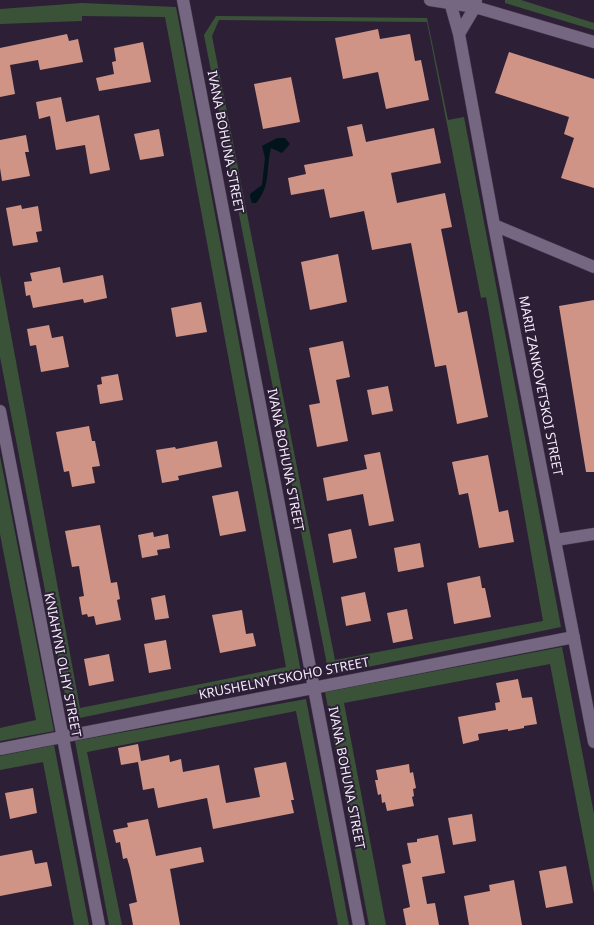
<!DOCTYPE html>
<html>
<head>
<meta charset="utf-8">
<style>
	body { margin:0 }
	canvas { display:block; background:#2c1f36 }
</style>
</head>
<body>
<canvas width="594" height="925"></canvas>
<script>
const context = document.querySelector('canvas').getContext('2d');
context.lineJoin = 'round';
function fillPath(path, color) { context.fillStyle = color; context.fill(path, 'evenodd'); }
function stroke(path, color, width, dash) { context.strokeStyle = color; context.lineWidth = width; context.lineCap = dash ? 'butt' : 'round'; context.setLineDash(dash || []); context.stroke(path); }
function label(font, color, halo, rows, align = 'center') {
  context.font = font + ' "Noto Sans",sans-serif'; context.lineWidth = 4; context.setLineDash([]); context.textBaseline = 'middle'; context.strokeStyle = halo; context.fillStyle = color; for (const [text, x, y, turn = 0] of rows) {
    context.save(); context.translate(x, y); context.rotate((+turn || 0) * Math.PI / 180); context.textAlign = isNaN(turn) ? turn : align; if (halo) context.strokeText(text, 0, 0); context.fillText(text, 0, 0); context.restore();
  }
}
fillPath(new Path2D(`
	M 505,0 L 521,0 L 594,23 L 594,30 L 505,3 Z
	M 82,3 L 176,7 L 301,672 L 70,720 L 0,357 L 0,275 L 80,708 L 286,667 L 165,17 L 82,16 L 82,21 L 0,24 L 0,9 Z
	M 216,16 L 427,18 L 448,120 L 464,117 L 561,627 L 329,675 L 204,35 ZM 219,20 L 427,22 L 481,298 L 486,297 L 543,621 L 335,660 L 212,36 Z
	M 0,456 L 54,731 L 0,741 L 0,728 L 36,720 L 0,534 Z
	M 562,647 L 594,814 L 594,893 L 550,664 L 344,703 L 386,925 L 369,925 L 325,692 Z
	M 306,699 L 349,925 L 338,925 L 296,711 L 87,752 L 122,925 L 109,925 L 75,741 Z
	M 54,745 L 89,925 L 74,925 L 43,762 L 0,770 L 0,756 Z`), '#3a5338');
fillPath(new Path2D(`
	M 277,138 L 285,138 L 290,144 L 282,153 L 271,148 C 266,167 271,187 256,203 L 252,203 L 250,197 L 250,194 L 262,185 L 265,158 L 262,146 Z`), '#01141b');
fillPath(new Path2D(`
	M 378,29 L 380,39 L 410,34 L 415,61 L 421,60 L 429,100 L 386,109 L 378,72 L 343,79 L 335,38 Z
	M 67,34 L 69,41 L 78,39 L 83,62 L 40,70 L 38,60 L 10,65 L 15,94 L 0,97 L 0,48 Z
	M 143,42 L 151,82 L 99,91 L 96,78 L 114,74 L 112,62 L 116,61 L 114,48 Z
	M 509,52 L 594,79 L 594,188 L 561,178 L 574,138 L 564,134 L 569,117 L 495,93 Z
	M 291,77 L 300,122 L 263,129 L 254,84 Z
	M 61,97 L 66,122 L 99,115 L 110,170 L 90,174 L 85,145 L 56,150 L 50,116 L 39,119 L 36,102 Z
	M 362,124 L 366,142 L 434,128 L 441,163 L 391,173 L 397,203 L 445,193 L 452,227 L 441,229 L 458,313 L 467,311 L 488,417 L 457,424 L 446,365 L 435,367 L 411,243 L 372,250 L 364,211 L 330,218 L 324,189 L 291,195 L 288,178 L 306,174 L 304,165 L 353,156 L 347,127 Z
	M 159,129 L 164,156 L 140,160 L 134,134 Z
	M 26,135 L 29,152 L 25,152 L 30,176 L 2,181 L 0,168 L 0,140 Z
	M 21,205 L 22,209 L 38,206 L 42,231 L 36,232 L 38,242 L 13,246 L 6,208 Z
	M 338,254 L 347,302 L 310,310 L 301,262 Z
	M 60,267 L 63,283 L 103,275 L 107,298 L 84,303 L 83,299 L 33,308 L 30,295 L 26,296 L 24,282 L 32,281 L 30,273 Z
	M 594,300 L 594,472 L 586,472 L 559,306 Z
	M 201,302 L 207,332 L 176,337 L 171,308 Z
	M 49,325 L 52,338 L 63,336 L 69,367 L 41,372 L 36,345 L 30,346 L 27,329 Z
	M 343,341 L 350,377 L 336,380 L 348,441 L 317,447 L 309,405 L 320,403 L 309,348 Z
	M 118,374 L 123,400 L 100,404 L 97,385 L 102,384 L 101,377 Z
	M 388,386 L 393,411 L 372,415 L 367,390 Z
	M 89,426 L 92,441 L 95,441 L 100,466 L 92,467 L 95,483 L 72,487 L 69,471 L 64,472 L 56,432 Z
	M 217,441 L 222,467 L 178,476 L 179,480 L 162,483 L 156,450 L 175,447 L 176,449 Z
	M 380,452 L 394,521 L 369,526 L 363,494 L 327,501 L 323,478 L 367,469 L 364,455 Z
	M 488,455 L 499,512 L 508,510 L 514,542 L 479,548 L 468,493 L 459,495 L 452,462 Z
	M 238,491 L 246,531 L 220,536 L 212,496 Z
	M 100,525 L 111,583 L 117,582 L 120,599 L 117,600 L 121,620 L 96,625 L 94,616 L 88,617 L 87,614 L 82,615 L 79,597 L 84,596 L 79,566 L 72,567 L 65,531 Z
	M 351,529 L 357,558 L 333,563 L 328,534 Z
	M 153,532 L 154,537 L 168,534 L 170,548 L 157,550 L 158,555 L 142,558 L 138,535 Z
	M 420,543 L 424,567 L 398,572 L 394,548 Z
	M 480,576 L 482,588 L 485,588 L 491,617 L 454,624 L 447,583 Z
	M 365,592 L 371,621 L 346,626 L 341,597 Z
	M 165,595 L 169,618 L 155,620 L 151,598 Z
	M 407,609 L 413,639 L 393,643 L 387,613 Z
	M 242,610 L 246,634 L 253,633 L 256,646 L 220,653 L 212,615 Z
	M 166,640 L 171,669 L 149,673 L 144,644 Z
	M 109,654 L 114,681 L 89,686 L 84,659 Z
	M 518,679 L 522,698 L 532,697 L 537,724 L 524,726 L 524,728 L 508,731 L 508,729 L 478,734 L 479,740 L 463,744 L 458,717 L 496,710 L 495,703 L 500,702 L 496,683 Z
	M 138,744 L 141,761 L 169,755 L 170,762 L 181,759 L 183,772 L 219,765 L 226,803 L 260,797 L 254,768 L 286,762 L 294,800 L 291,800 L 294,813 L 213,829 L 207,798 L 158,808 L 154,788 L 143,790 L 138,762 L 121,765 L 118,748 Z
	M 409,764 L 410,773 L 413,772 L 416,788 L 413,789 L 414,796 L 412,797 L 414,806 L 387,811 L 385,802 L 382,803 L 381,794 L 378,795 L 375,780 L 378,780 L 376,770 Z
	M 33,788 L 37,813 L 10,819 L 5,793 Z
	M 472,814 L 476,841 L 453,845 L 448,818 Z
	M 148,819 L 156,856 L 201,847 L 204,862 L 170,869 L 180,925 L 133,925 L 129,904 L 137,902 L 130,868 L 127,858 L 123,859 L 120,842 L 116,843 L 113,830 L 128,827 L 127,823 Z
	M 438,835 L 445,873 L 422,877 L 427,904 L 435,903 L 439,925 L 406,925 L 403,909 L 410,907 L 402,865 L 411,863 L 407,843 L 417,842 L 417,839 Z
	M 32,850 L 35,864 L 47,862 L 52,886 L 0,896 L 0,856 Z
	M 566,866 L 573,903 L 546,908 L 539,871 Z
	M 514,880 L 522,925 L 469,925 L 464,896 L 490,891 L 489,885 Z`), '#d09486');
const minor = new Path2D(`
	M 183,0 L 359,925
	M 430,0 L 475,7 L 594,42
	M 450,2 L 459,34 L 494,225 L 594,742
	M 459,34 L 475,7 L 476,0
	M 494,225 L 594,267
	M 0,411 L 99,925
	M 556,540 L 594,534
	M 0,749 L 574,637`);
stroke(minor, '#453a4e', 13);
stroke(minor, '#756681', 12);
label('13px', '#f3ebfa', '#2c1f36', [
	["IVANA BOHUNA STREET",225,142,79],
	["MARII ZANKOVETSKOI STREET",540,386,79],
	["IVANA BOHUNA STREET",285,460,79],
	["KNIAHYNI OLHY STREET",62,665,79],
	["KRUSHELNYTSKOHO STREET",284,679,-11],
	["IVANA BOHUNA STREET",346,778,79]
]);
</script>
</body>
</html>
